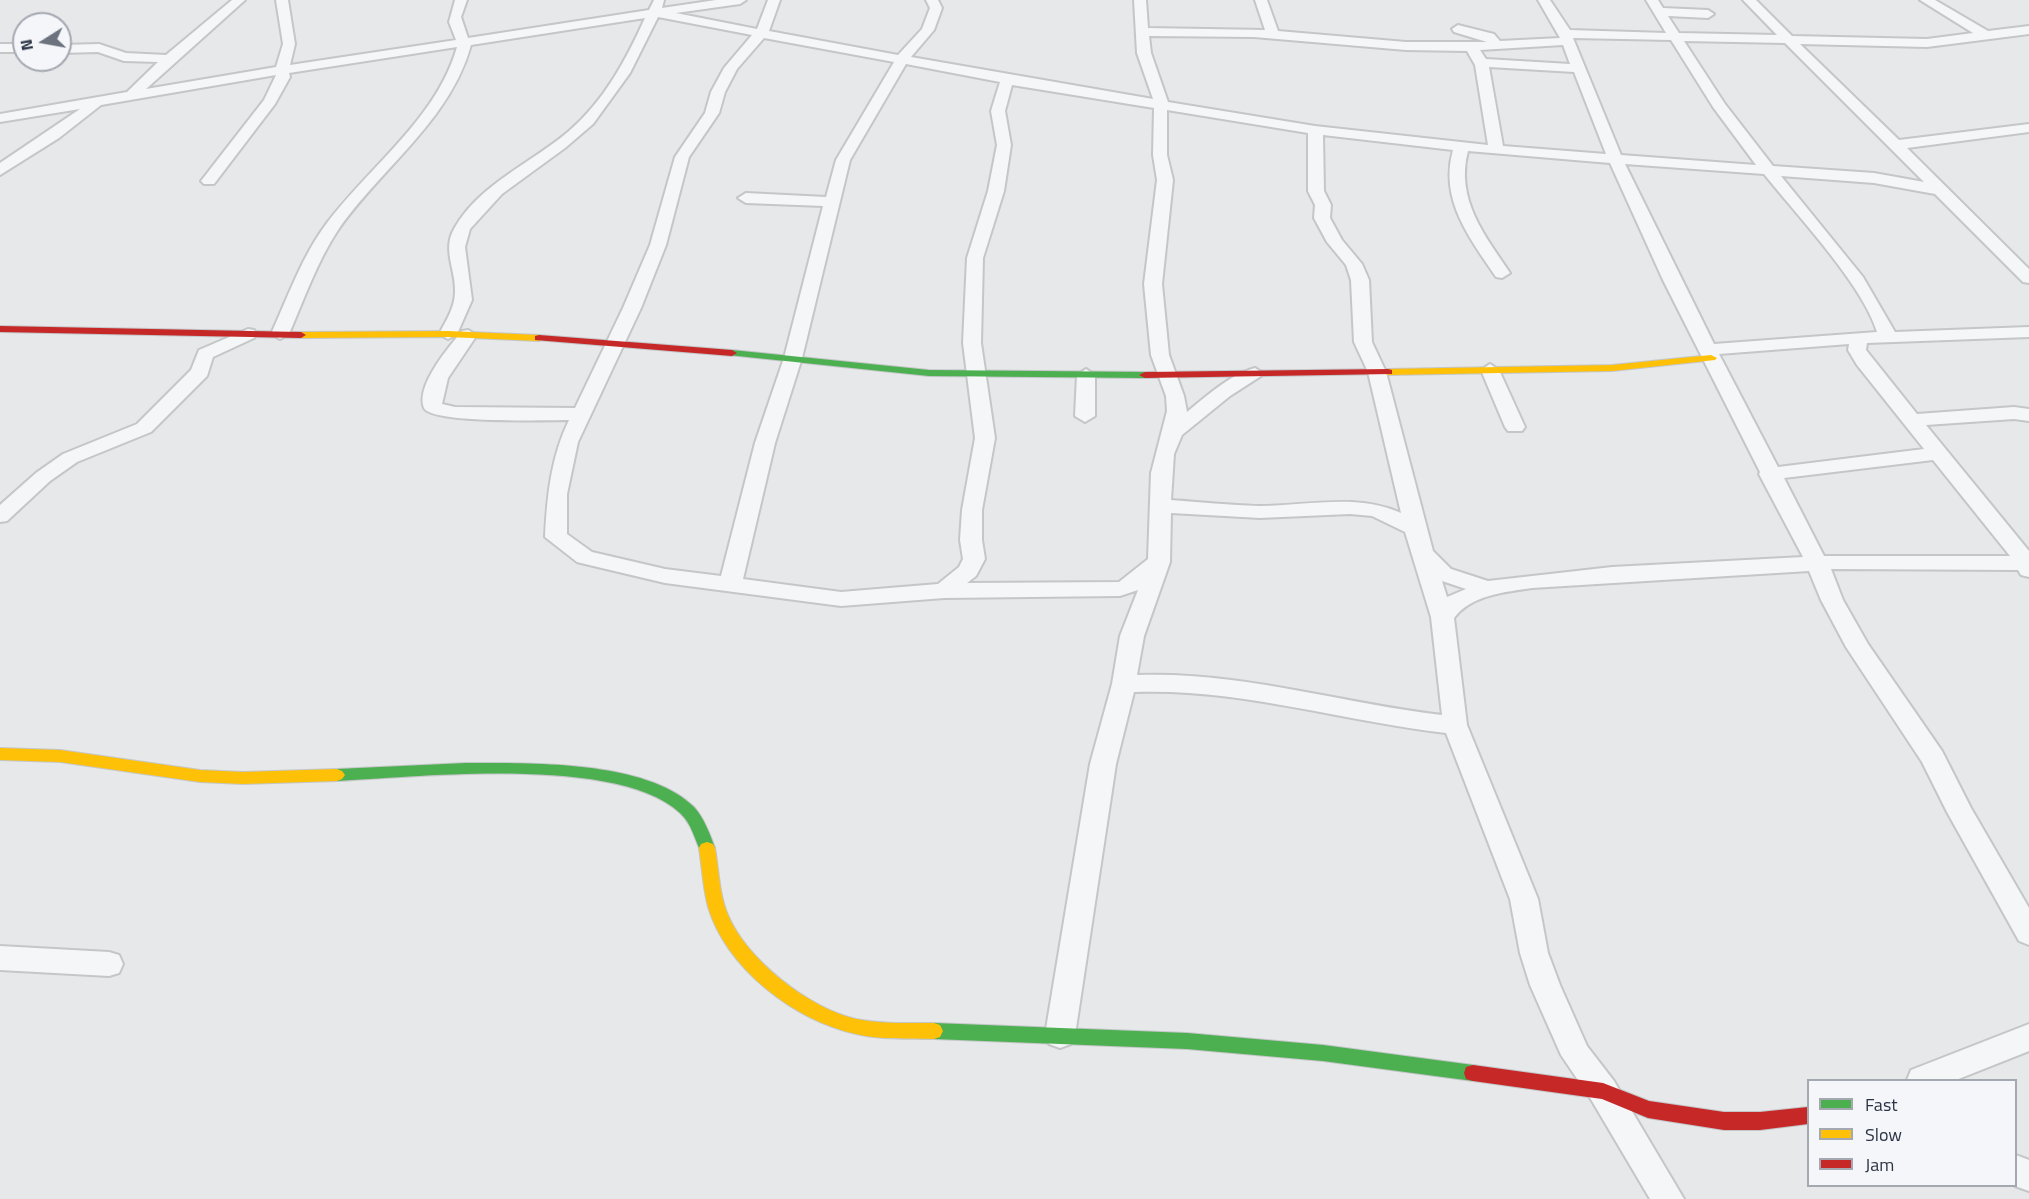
<!DOCTYPE html>
<html>
<head>
<meta charset="utf-8">
<style>
	body { margin:0 }
	#map { position:relative; width:2029px; height:1199px; overflow:hidden; background:#e6e8ea; font-family:"Titillium Web",sans-serif }
	canvas { display:block }
	.legend { position:absolute; left:1807px; top:1079px; width:210px; height:108px; box-sizing:border-box; background:#f4f6f9; border:2px solid #a4a8b1; margin:0; padding:8px 10px; list-style:none; font-size:18px; color:#2b3445 }
	.legend li { display:flex; align-items:center; gap:12px; height:30px }
	.legend b { width:30px; border:2px solid #a4a8b1 }
	.north { position:absolute; left:12px; top:12px; width:60px; height:60px; box-sizing:border-box; background:#f4f6f9; border:2px solid #a4a8b1; border-radius:50%; rotate:259deg; font-size:16px; font-weight:700; line-height:24px; text-align:center; color:#2b3445 }
	.north::after { content:''; display:block; margin:auto; width:21px; height:27px; background:#6c737f; clip-path:polygon(50% 0,100% 100%,50% 72%,0 100%) }
</style>
</head>
<body>
<div id="map">
<canvas width="2029" height="1199"></canvas>
<ul class="legend">
<li><b style="height:8px;background:#4caf50"></b>Fast</li>
<li><b style="height:8px;background:#ffc107"></b>Slow</li>
<li><b style="height:8px;background:#c62828"></b>Jam</li>
</ul>
<div class="north">N</div>
</div>
<script>
const context = document.querySelector('canvas').getContext('2d');
context.lineJoin = 'round';
function stroke(path, color, width, dash) { context.strokeStyle = color; context.lineWidth = width; context.lineCap = dash ? 'butt' : 'round'; context.setLineDash(dash || []); context.stroke(path); }
function fillPath(path, color) { context.fillStyle = color; context.fill(path, 'evenodd'); }
const street = new Path2D(`
	M 232,0 L 245,0 L 146,89 L 276,67 L 283,44 L 276,0 L 288,0 L 295,44 L 290,65 L 456,40 L 449,22 L 455,0 L 467,0 L 461,17 L 468,38 L 649,10 L 654,0 L 664,0 L 662,8 L 716,0 L 746,0 L 740,4 L 676,13 L 757,29 L 768,0 L 780,0 L 769,31 L 898,55 L 922,29 L 930,8 L 926,0 L 938,0 L 942,8 L 934,30 L 911,57 L 1153,99 L 1137,53 L 1134,0 L 1146,0 L 1148,28 L 1265,30 L 1255,0 L 1267,0 L 1278,31 L 1406,42 L 1487,42 L 1454,32 L 1452,29 L 1458,25 L 1494,34 L 1500,41 L 1560,38 L 1538,0 L 1550,0 L 1570,30 L 1666,33 L 1646,0 L 1658,0 L 1663,8 L 1708,10 L 1714,14 L 1708,18 L 1668,16 L 1679,33 L 1777,35 L 1743,0 L 1756,0 L 1792,36 L 1927,39 L 1973,33 L 1920,0 L 1935,0 L 1988,31 L 2029,26 L 2029,34 L 1927,47 L 1800,44 L 1899,140 L 2029,124 L 2029,132 L 1907,148 L 2029,269 L 2029,283 L 2023,282 L 1935,194 L 1874,183 L 1781,176 L 1863,277 L 1895,332 L 2029,327 L 2029,337 L 1867,343 L 1866,350 L 1917,414 L 2014,407 L 2029,409 L 2029,421 L 2014,419 L 1926,425 L 2029,551 L 2029,577 L 2021,575 L 2018,570 L 1831,569 L 1843,600 L 1868,644 L 1942,751 L 1971,808 L 2029,908 L 2029,945 L 2019,941 L 1947,812 L 1922,762 L 1846,647 L 1821,600 L 1809,571 L 1532,588 C 1505,592 1471,595 1454,618 L 1467,725 L 1538,899 L 1548,953 L 1560,985 L 1587,1046 L 1614,1081 L 1684,1199 L 1650,1199 L 1592,1101 L 1561,1055 L 1530,985 L 1520,953 L 1510,899 L 1446,733 C 1342,721 1239,688 1134,692 L 1116,764 L 1075,1035 L 1071,1044 L 1060,1048 L 1049,1044 L 1045,1035 L 1090,764 L 1112,684 L 1120,636 L 1138,590 L 1120,596 L 944,598 L 841,606 L 665,583 L 585,564 L 577,562 L 545,537 C 547,496 551,457 569,420 C 549,420 431,424 424,408 C 415,386 449,347 462,331 L 468,330 L 477,335 L 448,378 L 442,404 L 455,407 L 575,408 L 623,308 L 650,245 L 675,157 L 705,113 L 711,92 L 724,68 L 752,35 L 658,17 L 630,73 L 593,124 L 565,148 L 502,194 L 470,229 L 465,247 L 472,300 L 457,334 L 448,339 L 439,334 C 446,321 455,307 455,292 C 456,270 442,250 454,229 C 479,184 532,163 569,131 C 604,101 626,60 645,18 L 471,45 C 450,121 381,168 338,230 C 317,262 304,299 289,334 L 280,339 L 271,334 C 288,297 302,256 327,223 C 370,166 437,118 457,47 L 289,73 L 290,77 L 275,104 L 214,184 L 204,184 L 201,181 L 264,100 L 276,75 L 101,105 L 59,138 L 0,175 L 0,163 L 80,109 L 0,122 L 0,114 L 127,92 L 158,62 L 124,61 L 98,52 L 60,53 L 60,45 L 99,44 L 126,53 L 166,55 ZM 1149,36 L 1254,37 L 1406,50 L 1467,51 L 1475,65 L 1488,145 L 1315,126 L 1168,102 L 1151,53 ZM 764,38 L 894,62 L 836,160 L 826,197 L 746,193 L 738,198 L 746,203 L 823,206 L 784,358 L 755,443 L 721,576 L 665,569 L 592,552 L 567,534 L 567,494 L 578,442 L 641,308 L 666,245 L 689,157 L 719,113 L 725,92 L 737,69 ZM 1573,38 L 1671,40 L 1713,107 L 1756,165 L 1621,155 ZM 1684,41 L 1785,43 L 1924,182 L 1874,173 L 1773,166 L 1725,104 ZM 1563,45 L 1570,64 L 1486,59 L 1480,50 ZM 906,64 L 1000,82 L 991,111 L 997,145 L 988,191 L 967,258 L 963,343 L 975,438 L 962,510 L 960,540 L 963,559 L 959,567 L 938,584 L 841,592 L 743,579 L 775,443 L 802,358 L 850,160 ZM 1489,67 L 1574,72 L 1606,154 L 1503,146 ZM 1012,85 L 1154,108 L 1153,155 L 1157,180 L 1144,284 L 1151,355 L 1166,396 L 1167,411 L 1151,473 L 1148,559 L 1119,582 L 967,583 L 976,576 L 985,559 L 982,540 L 982,510 L 995,438 L 981,343 L 983,258 L 1004,191 L 1011,145 L 1005,111 ZM 1167,110 L 1308,133 L 1308,191 L 1315,205 L 1314,218 L 1327,242 L 1346,265 L 1351,280 L 1354,342 L 1368,372 L 1401,513 C 1356,493 1307,506 1259,506 C 1230,505 1200,502 1171,500 L 1174,454 L 1182,435 L 1230,396 L 1264,374 L 1255,368 C 1229,375 1207,396 1187,412 L 1184,396 L 1169,355 L 1162,284 L 1173,180 L 1167,155 ZM 1323,135 L 1453,150 C 1439,199 1469,237 1496,277 L 1502,278 L 1510,273 C 1485,236 1455,199 1468,151 L 1610,163 L 1663,280 L 1760,472 L 1759,474 L 1803,557 L 1612,567 L 1488,581 L 1451,569 L 1433,551 L 1386,372 L 1372,342 L 1369,280 L 1362,264 L 1342,240 L 1330,218 L 1331,205 L 1324,191 ZM 1625,164 L 1764,174 C 1796,214 1863,285 1877,332 L 1714,344 ZM 1849,344 L 1848,350 L 1857,365 L 1924,449 L 1778,467 L 1719,354 ZM 1933,460 L 2010,556 L 1824,556 L 1784,478 ZM 1171,513 L 1260,518 L 1350,514 L 1372,516 L 1405,532 L 1431,617 L 1442,715 C 1340,703 1240,671 1137,675 L 1144,636 L 1170,562 ZM 1442,581 L 1466,589 L 1447,597 Z
	M 0,44 L 24,44 L 24,52 L 0,52 Z
	M 248,329 L 254,330 L 257,334 L 254,338 L 213,357 L 207,376 L 151,432 L 77,462 L 50,481 L 7,521 L 0,522 L 0,505 L 36,473 L 63,454 L 137,424 L 191,370 L 199,350 Z
	M 1490,364 L 1499,370 L 1525,427 L 1522,431 L 1508,431 L 1505,427 L 1481,370 Z
	M 1086,369 L 1095,375 L 1095,416 L 1085,422 L 1075,416 L 1077,375 Z
	M 0,946 L 109,952 L 119,955 L 123,964 L 119,973 L 109,976 L 0,970 Z
	M 2029,1024 L 2029,1051 L 1956,1080 L 1907,1080 L 1911,1070 Z
	M 2016,1155 L 2029,1160 L 2029,1191 L 2015,1186 Z`);
const fast = new Path2D(`
	M 732,350 L 929,370 L 1145,372 L 1151,375 L 1145,378 L 929,376 L 728,355 L 728,351 Z
	M 466,763 C 529,763 647,760 694,807 C 704,818 710,834 715,848 L 713,852 L 707,854 L 701,852 C 694,838 692,824 680,813 C 618,755 419,777 337,781 L 332,779 L 329,775 L 332,771 L 337,769 Z
	M 934,1023 L 1187,1033 L 1323,1045 L 1473,1065 L 1480,1067 L 1482,1073 L 1480,1079 L 1473,1081 L 1323,1061 L 1187,1049 L 934,1039 L 928,1037 L 925,1031 L 928,1025 Z`);
const slow = new Path2D(`
	M 448,331 L 539,335 L 544,338 L 539,341 L 448,337 L 301,338 L 296,335 L 301,332 Z
	M 1711,355 L 1717,358 L 1715,360 L 1612,371 L 1388,375 L 1382,372 L 1388,369 L 1612,365 Z
	M 0,748 L 60,750 L 200,770 L 243,772 L 337,769 L 342,771 L 345,775 L 342,779 L 337,781 L 243,784 L 200,782 L 60,762 L 0,760 Z
	M 707,842 L 713,844 L 715,848 C 719,870 719,894 728,915 C 747,960 809,1008 856,1019 C 882,1024 908,1023 934,1023 L 940,1025 L 943,1031 L 940,1037 L 934,1039 C 908,1038 881,1040 856,1034 C 794,1020 727,969 708,907 C 703,888 702,868 699,848 L 701,844 Z`);
const jam = new Path2D(`
	M 0,326 L 301,332 L 306,335 L 301,338 L 0,332 Z
	M 539,335 L 732,350 L 737,353 L 732,356 L 535,340 L 535,336 Z
	M 1388,369 L 1392,370 L 1392,374 L 1145,378 L 1139,375 L 1145,372 Z
	M 1473,1065 L 1603,1083 L 1649,1101 L 1724,1112 L 1760,1112 L 1808,1107 L 1808,1124 L 1760,1130 L 1724,1130 L 1648,1118 L 1602,1099 L 1473,1081 L 1466,1079 L 1464,1073 L 1466,1067 Z`);
stroke(street, '#c4c6c8', 4);
stroke(fast, '#c4c6c8', 2);
stroke(slow, '#c4c6c8', 2);
stroke(jam, '#c4c6c8', 2);
fillPath(street, '#f5f6f7');
fillPath(fast, '#4caf50');
fillPath(slow, '#ffc107');
fillPath(jam, '#c62828');
</script>
</body>
</html>
